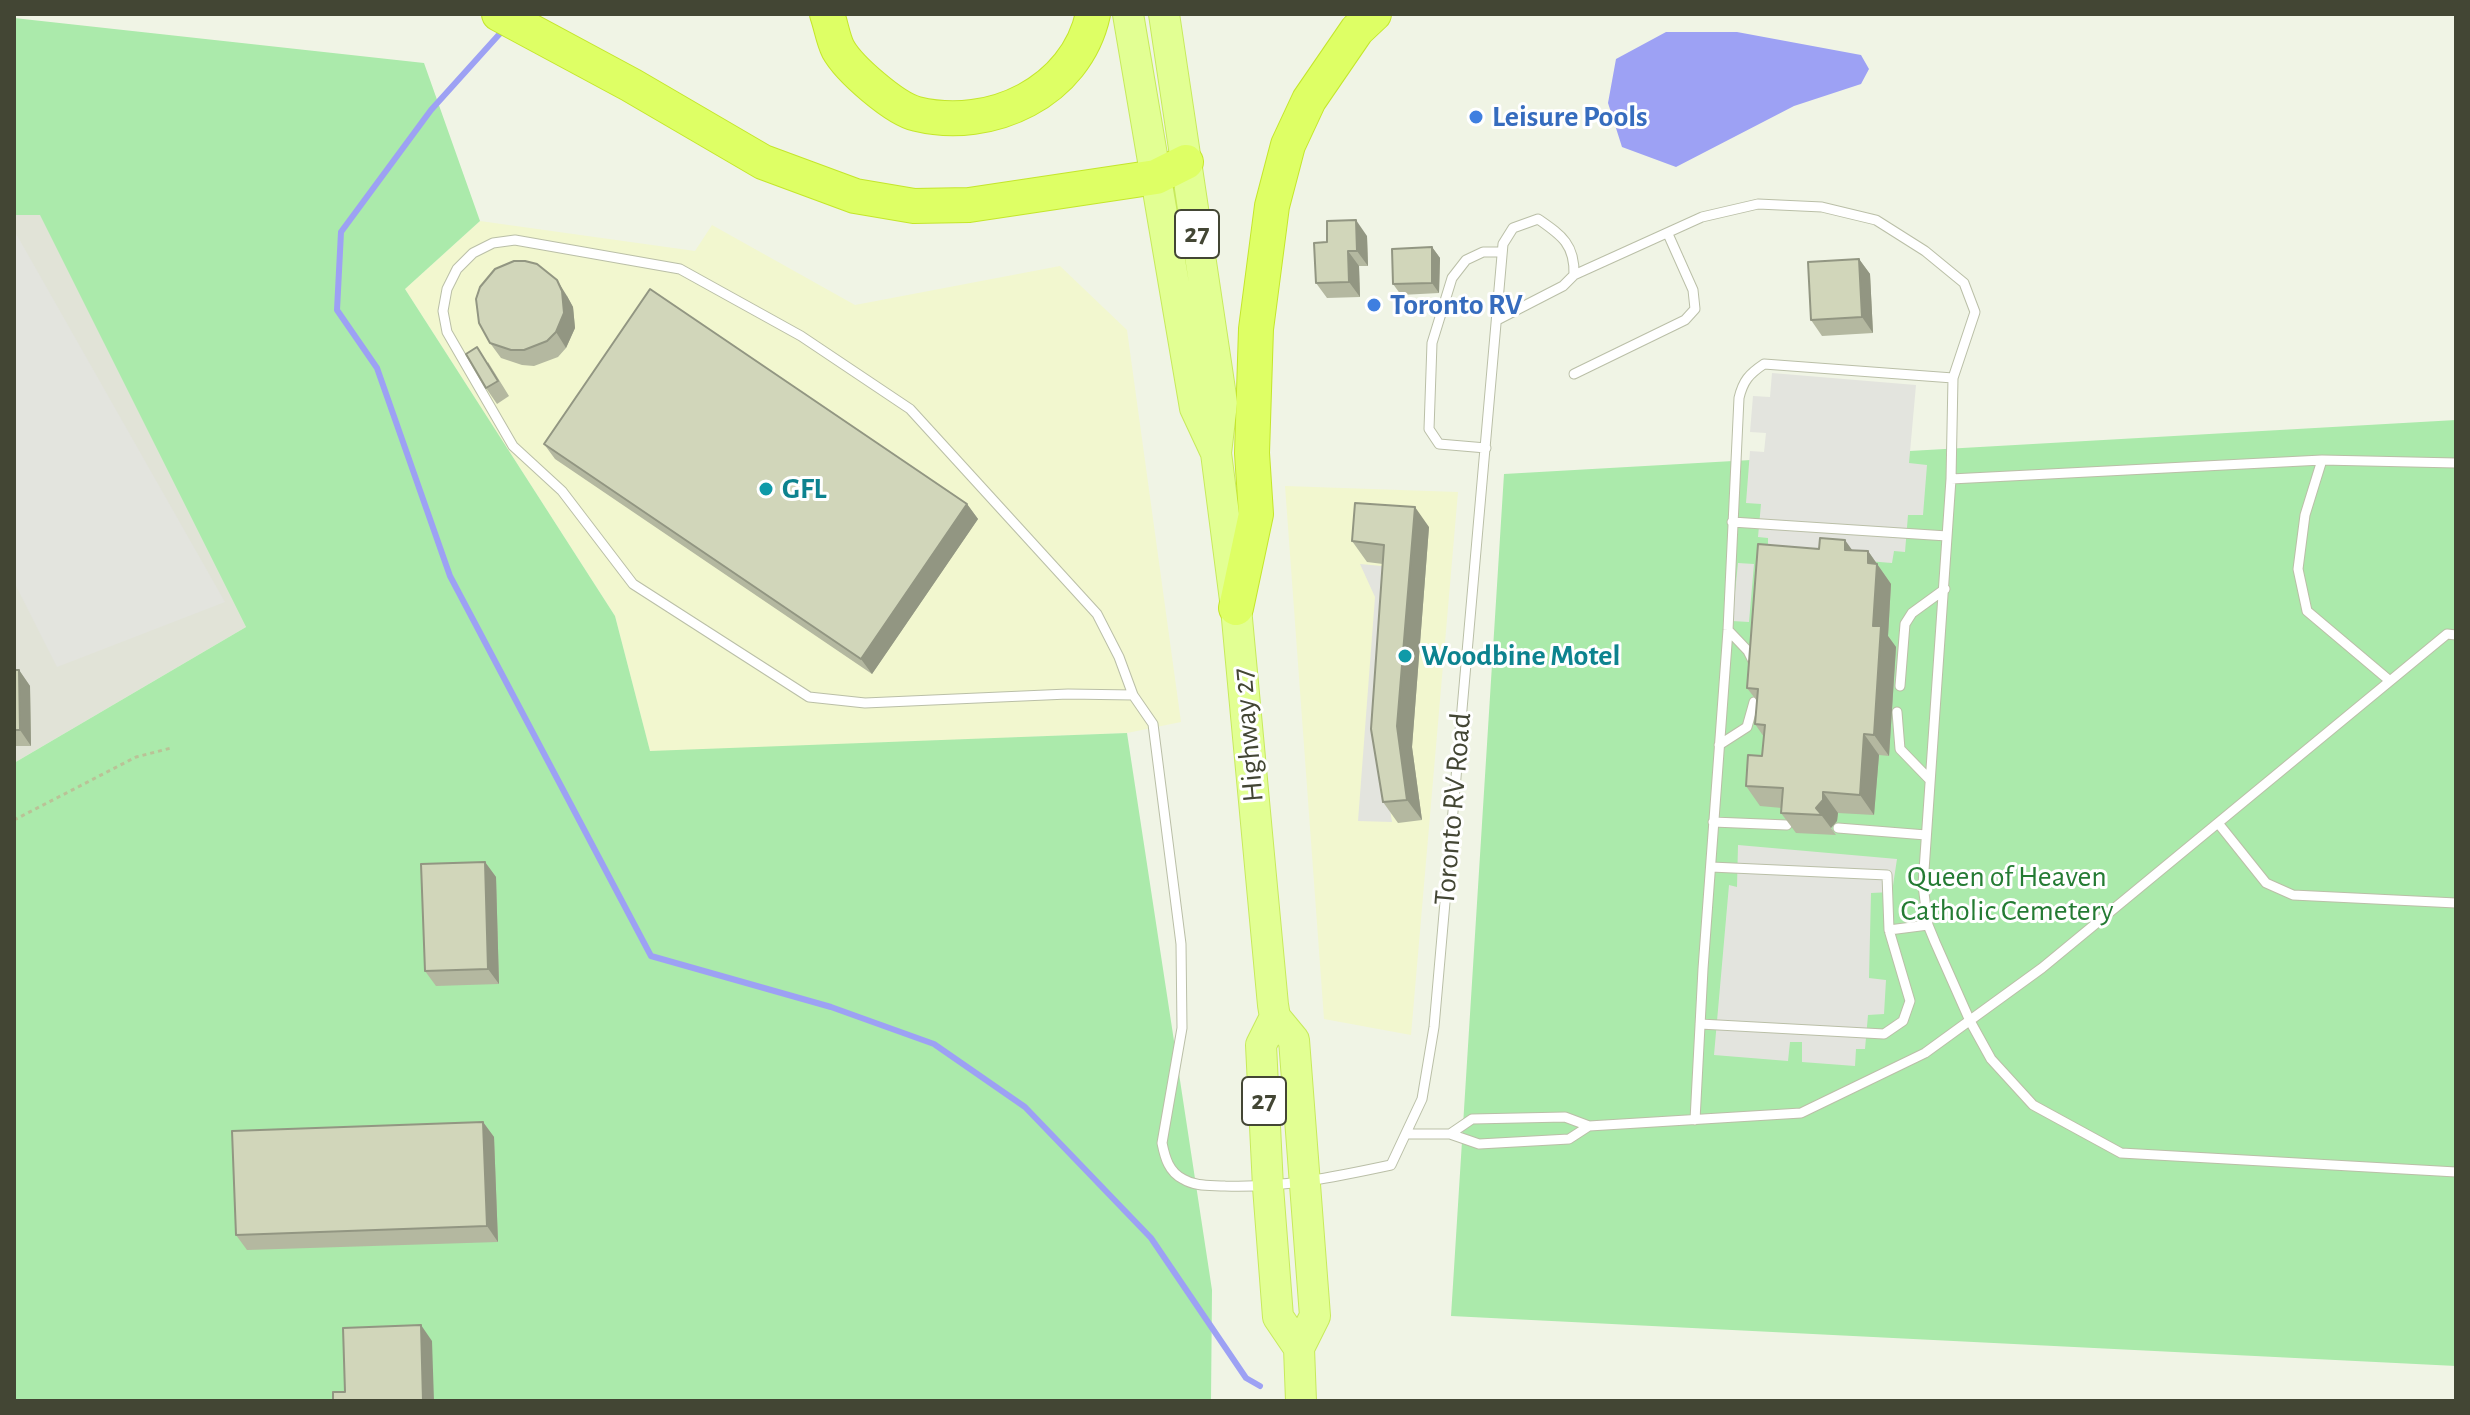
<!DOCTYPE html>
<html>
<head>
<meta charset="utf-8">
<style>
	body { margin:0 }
	#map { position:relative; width:2470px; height:1415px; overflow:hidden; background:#f0f4e5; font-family:"Alegreya Sans",sans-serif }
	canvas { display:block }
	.frame { position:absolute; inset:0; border:16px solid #434634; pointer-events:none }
</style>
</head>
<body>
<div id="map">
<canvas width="2470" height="1415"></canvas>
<div class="frame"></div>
</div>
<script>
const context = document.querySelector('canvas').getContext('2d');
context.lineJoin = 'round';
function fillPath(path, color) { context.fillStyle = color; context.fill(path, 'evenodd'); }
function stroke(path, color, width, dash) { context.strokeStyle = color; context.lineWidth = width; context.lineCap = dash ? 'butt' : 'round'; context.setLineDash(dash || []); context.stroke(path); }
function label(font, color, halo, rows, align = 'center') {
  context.font = font + ' "Alegreya Sans",sans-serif'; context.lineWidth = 6; context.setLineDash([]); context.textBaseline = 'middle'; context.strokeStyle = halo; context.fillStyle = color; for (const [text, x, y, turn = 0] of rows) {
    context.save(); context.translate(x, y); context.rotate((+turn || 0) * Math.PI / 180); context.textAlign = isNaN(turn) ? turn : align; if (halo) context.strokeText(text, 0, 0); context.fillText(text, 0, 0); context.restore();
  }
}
fillPath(new Path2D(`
	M 480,221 L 695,251 L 712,225 L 855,305 L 1060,266 L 1127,330 L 1181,722 L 1127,733 L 650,752 L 615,616 L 405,289 Z
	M 1285,486 L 1458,492 L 1411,1035 L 1324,1019 Z`), '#f2f7cf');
fillPath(new Path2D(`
	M 40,214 L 246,627 L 14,763 L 14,215 Z`), '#e1e3d7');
fillPath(new Path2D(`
	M 14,18 L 424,63 L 480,221 L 405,289 L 615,616 L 650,751 L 1127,733 L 1212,1290 L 1211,1401 L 14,1401 L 14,763 L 246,627 L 40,215 L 14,215 Z
	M 2456,420 L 2456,1366 L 1451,1316 L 1504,474 Z`), '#abeaab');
fillPath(new Path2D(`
	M 14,230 L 225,602 L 57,667 L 14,582 Z
	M 1772,373 L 1916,385 L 1909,463 L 1927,465 L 1923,515 L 1908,515 L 1905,552 L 1894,551 L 1892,563 L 1768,553 L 1768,538 L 1758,537 L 1761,504 L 1746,503 L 1750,451 L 1764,452 L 1766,433 L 1750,432 L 1753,396 L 1770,397 Z
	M 1738,563 L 1754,564 L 1749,622 L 1732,621 Z
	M 1360,564 L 1393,567 L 1380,746 L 1392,822 L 1358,821 L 1375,597 Z
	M 1738,845 L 1897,859 L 1892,892 L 1871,893 L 1869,978 L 1886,980 L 1884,1014 L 1868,1015 L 1865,1049 L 1856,1049 L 1855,1066 L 1802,1062 L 1802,1042 L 1790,1042 L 1788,1061 L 1714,1055 L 1729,885 L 1737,887 Z`), '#e3e4de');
fillPath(new Path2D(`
	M 1666,32 L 1737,32 L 1861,55 L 1869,69 L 1861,84 L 1794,106 L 1676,167 L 1622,147 L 1608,103 L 1616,59 Z`), '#9da1f4');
stroke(new Path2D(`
	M 504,29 L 431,110 L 341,232 L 337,310 L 377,368 L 450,576 L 651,956 L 831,1007 L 934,1044 L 1025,1107 L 1151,1238 L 1246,1378 L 1260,1386`), '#9da1f4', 6);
const service = new Path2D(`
	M 1574,275 L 1702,217 L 1758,204 L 1822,207 L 1876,220 L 1925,251 L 1964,283 L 1975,312 L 1953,378 L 1951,479 L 2322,460 L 2456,463
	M 1574,374 L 1685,320 L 1695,309 L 1693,290 L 1668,234
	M 1486,448 L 1439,444 L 1429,429 L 1432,343 L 1452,278 L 1466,260 L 1483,252 L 1502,252
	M 2322,460 L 2305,515 L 2298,569 L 2307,611 L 2390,681
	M 1951,479 L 1923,885 L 1928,925 L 1935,942 L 1970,1021 L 1991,1059 L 2033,1105 L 2121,1153 L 2456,1172
	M 1732,522 L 1947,536
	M 1728,630 L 1748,651 L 1754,663
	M 1900,686 L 1905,624 L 1912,613 L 1945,589
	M 1133,695 L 1068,694 L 865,703 L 809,697 L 633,584 L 562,491 L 513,446 L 447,332 L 443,311 L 447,289 L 457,269 L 473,253 L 493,243 L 515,240 L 680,269 L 801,336 L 910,409 L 1097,614 L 1119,657 L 1133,695 L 1153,724 L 1181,944 L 1182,1028 L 1162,1143 C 1165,1158 1169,1172 1183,1179 C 1196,1187 1211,1185 1225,1186 C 1283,1188 1335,1177 1391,1165 L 1422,1099 L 1434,1027 L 1503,244 L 1513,228 L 1538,219 C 1561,235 1575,244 1574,275 L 1563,286 L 1497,320
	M 1897,712 L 1900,749 L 1930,780
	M 1719,745 L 1747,727 L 1754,702
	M 1713,822 L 1787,825
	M 2218,823 L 2266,883 L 2293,895 L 2456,903
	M 1838,828 L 1926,835
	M 1711,867 L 1887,875 L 1889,930
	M 1700,1024 L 1884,1034 L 1903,1021 L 1910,1001 L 1889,930 L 1928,925
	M 1695,1120 L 1703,969 L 1728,630 L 1739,398 C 1743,381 1749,374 1764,364 L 1953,378
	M 1406,1134 L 1450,1134 L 1479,1144 L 1569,1139 L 1589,1126
	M 1450,1134 L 1472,1119 L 1565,1117 L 1589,1126 L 1801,1113 L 1925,1053 L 2042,968 L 2447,634 L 2456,635`);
const primary = new Path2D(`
	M 1128,14 L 1195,408 L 1216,453
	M 1164,14 L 1222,403 L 1216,453 L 1236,608 L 1273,1005 L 1275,1017 L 1294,1040 L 1315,1316 L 1299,1348 L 1301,1401
	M 1275,1017 L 1261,1045 L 1268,1187 L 1278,1317 L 1299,1348`);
const motorway = new Path2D(`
	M 499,14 L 631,85 L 763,162 L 855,196 L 914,206 L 969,205 L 1156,177 L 1186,162
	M 827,14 C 831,25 833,39 838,49 C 849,69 895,109 917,114 C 991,132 1076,92 1093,14
	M 1236,608 L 1256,514 L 1252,453 L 1256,329 L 1272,206 L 1288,145 L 1309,100 L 1357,30 L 1374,14`);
stroke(service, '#babfa7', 11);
stroke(primary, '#c7ea5c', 32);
stroke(motorway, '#c4e62c', 36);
stroke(new Path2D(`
	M 14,820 L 136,757 L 171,748`), '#bac297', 3, [4, 4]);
stroke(service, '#fff', 9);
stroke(primary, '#e2ff93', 30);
stroke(motorway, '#deff65', 34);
fillPath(new Path2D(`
	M 1367,236 L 1368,266 L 1359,266 L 1360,297 L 1327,298 L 1316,283 L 1327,242 Z
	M 1432,247 L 1440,258 L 1439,293 L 1401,295 L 1393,284 Z
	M 1859,259 L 1870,274 L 1873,333 L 1822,336 L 1811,320 Z
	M 567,296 L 573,307 L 575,328 L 566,348 L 558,357 L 534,366 L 522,365 L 501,358 L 490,343 Z
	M 488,362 L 509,396 L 497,404 L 486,388 Z
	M 544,444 L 967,504 L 978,519 L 872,674 L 555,459 Z
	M 1429,527 L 1412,747 L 1422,820 L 1398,823 L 1383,802 L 1383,564 L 1367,562 L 1352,541 Z
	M 1819,549 L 1868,551 L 1891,584 L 1888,636 L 1896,647 L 1889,756 L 1879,755 L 1874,815 L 1838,813 L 1837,821 L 1831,828 L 1836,835 L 1796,833 L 1781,813 L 1782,808 L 1760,806 L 1746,786 L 1762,756 L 1764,737 L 1755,724 L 1757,701 L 1747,688 Z
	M 14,619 L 15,670 L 19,670 L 30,686 L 31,746 L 14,746 Z
	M 485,862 L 496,877 L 499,984 L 436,986 L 425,971 Z
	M 483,1122 L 494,1137 L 498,1242 L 247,1250 L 236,1235 Z`), '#b4b8a0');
fillPath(new Path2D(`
	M 1356,220 L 1367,236 L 1368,266 L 1357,251 Z
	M 1432,247 L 1440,258 L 1439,293 L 1432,283 Z
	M 1348,251 L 1359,266 L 1360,297 L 1349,282 Z
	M 1859,259 L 1870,274 L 1873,333 L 1862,317 Z
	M 557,280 L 567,296 L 573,307 L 575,328 L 566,348 L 556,332 Z
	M 967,504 L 978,519 L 872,674 L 861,659 Z
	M 1415,507 L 1429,527 L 1412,747 L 1422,820 L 1407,800 L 1397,726 Z
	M 1845,540 L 1860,561 L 1845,550 Z
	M 1868,551 L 1891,584 L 1888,636 L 1896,647 L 1889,756 L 1874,735 L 1873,626 L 1868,563 Z
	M 14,619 L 16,686 L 14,684 Z
	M 19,670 L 30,686 L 31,746 L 20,730 Z
	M 1864,734 L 1879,755 L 1874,815 L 1860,795 Z
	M 1823,792 L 1838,813 L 1837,821 L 1831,828 L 1816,808 Z
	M 485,862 L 496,877 L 499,984 L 488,969 Z
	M 483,1122 L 494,1137 L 498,1242 L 487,1226 Z
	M 421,1325 L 432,1341 L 434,1401 L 423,1401 Z`), '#929682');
const building = new Path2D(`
	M 1356,220 L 1357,251 L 1348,251 L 1349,282 L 1316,283 L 1314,243 L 1327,242 L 1327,221 Z
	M 1432,247 L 1432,283 L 1393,284 L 1392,249 Z
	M 1859,259 L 1862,317 L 1811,320 L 1808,262 Z
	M 514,261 L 525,261 L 537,264 L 557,280 L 562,291 L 564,313 L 556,332 L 547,341 L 524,350 L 511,350 L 490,343 L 479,323 L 476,299 L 480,287 L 495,269 Z
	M 650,289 L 967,504 L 861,659 L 544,444 Z
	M 477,347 L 498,381 L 486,388 L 466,354 Z
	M 1355,503 L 1415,507 L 1397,726 L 1407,800 L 1383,802 L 1371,729 L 1384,545 L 1352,541 Z
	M 1820,538 L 1845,540 L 1845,550 L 1868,551 L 1868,563 L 1877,564 L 1873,626 L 1881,626 L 1874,735 L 1864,734 L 1860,795 L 1823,792 L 1823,800 L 1816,808 L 1822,815 L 1781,813 L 1783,788 L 1746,786 L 1748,755 L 1762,756 L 1765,725 L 1755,724 L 1758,689 L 1747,688 L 1758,544 L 1819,549 Z
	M 14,670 L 19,670 L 20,730 L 14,730 Z
	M 485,862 L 488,969 L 425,971 L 421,864 Z
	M 483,1122 L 487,1226 L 236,1235 L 232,1131 Z
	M 421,1325 L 423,1401 L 333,1401 L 333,1392 L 345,1392 L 343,1328 Z`);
fillPath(building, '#d1d6ba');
stroke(building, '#929682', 2);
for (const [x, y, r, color] of [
	[1476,117,8,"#3f7fe0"],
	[1374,305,8,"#3f7fe0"],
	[766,489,8,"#0f9aa8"],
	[1405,656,8,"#0f9aa8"]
]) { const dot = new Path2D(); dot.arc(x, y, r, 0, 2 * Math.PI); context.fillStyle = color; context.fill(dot); stroke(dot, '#fff', 3); }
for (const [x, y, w] of [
	[1197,234,44],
	[1264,1101,44]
]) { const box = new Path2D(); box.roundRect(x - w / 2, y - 24, w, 48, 6); context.fillStyle = '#fff'; context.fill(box); stroke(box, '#434634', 2); }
label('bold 28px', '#434634', null, [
	["27",1197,234],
	["27",1264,1101]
]);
label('bold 30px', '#366cbe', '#fff', [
	["Leisure Pools",1492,117],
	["Toronto RV",1390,305]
], 'left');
label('bold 30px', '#0d838f', '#fff', [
	["GFL",782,489],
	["Woodbine Motel",1421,656]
], 'left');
label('30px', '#434634', '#fff', [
	["Highway 27",1248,735,-95],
	["Toronto RV Road",1453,809,-85]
]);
label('30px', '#247b33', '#fff', [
	["Queen of Heaven",2007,877],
	["Catholic Cemetery",2007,911]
]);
</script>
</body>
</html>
